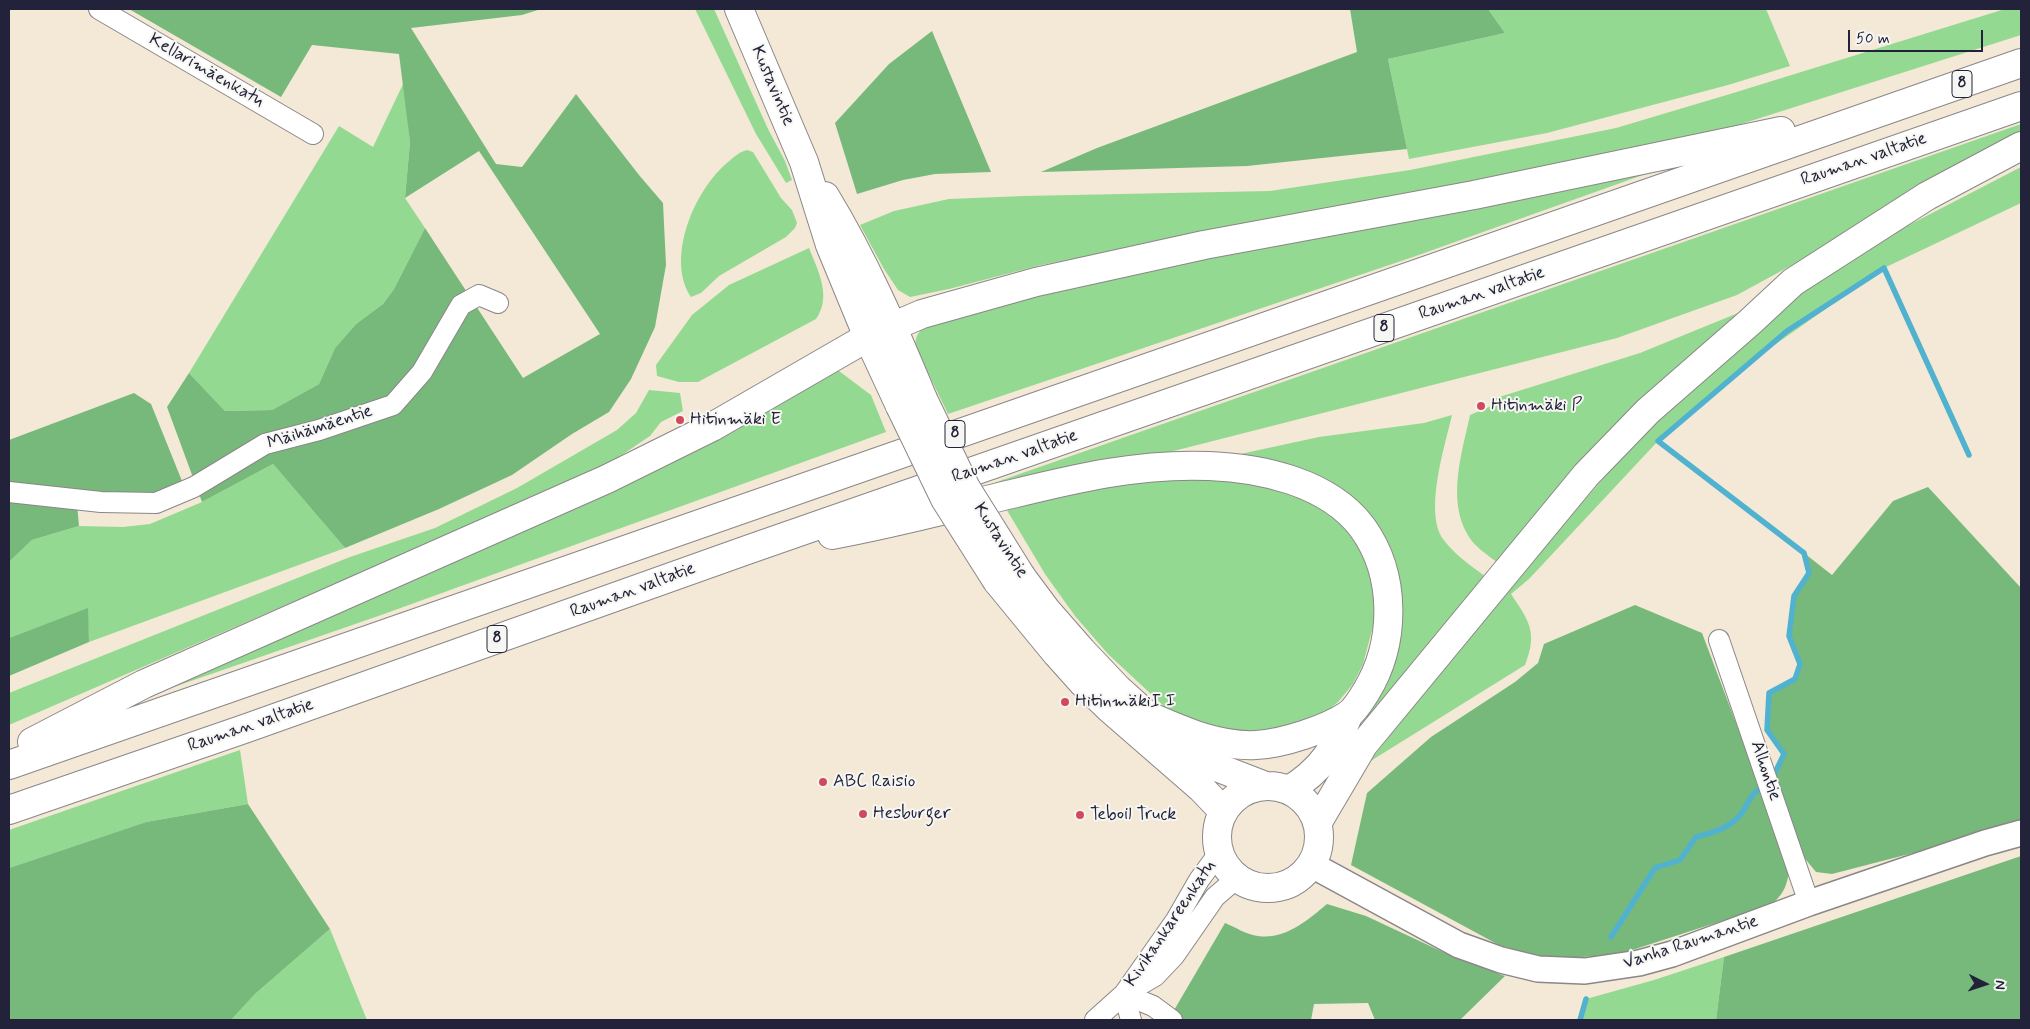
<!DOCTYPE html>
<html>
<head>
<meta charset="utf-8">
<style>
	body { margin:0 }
	#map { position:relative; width:2030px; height:1029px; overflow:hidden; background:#f4e9d6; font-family:Mynerve,sans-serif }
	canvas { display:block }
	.frame { position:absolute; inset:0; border:10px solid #22223b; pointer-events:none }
	.north { position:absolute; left:1960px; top:959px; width:50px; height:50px; -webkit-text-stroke:4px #f6f6f2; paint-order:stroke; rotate:94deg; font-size:14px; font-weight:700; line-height:20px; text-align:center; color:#22223b }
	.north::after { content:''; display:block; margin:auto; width:18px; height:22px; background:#22223b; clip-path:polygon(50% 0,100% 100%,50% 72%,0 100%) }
	.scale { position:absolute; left:1848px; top:30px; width:135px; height:22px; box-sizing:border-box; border:2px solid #22223b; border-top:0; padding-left:6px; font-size:15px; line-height:18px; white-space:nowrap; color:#22223b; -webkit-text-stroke:4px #f6f6f2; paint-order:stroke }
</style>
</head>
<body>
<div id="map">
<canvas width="2030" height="1029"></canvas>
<div class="frame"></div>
<div class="north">N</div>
<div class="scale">50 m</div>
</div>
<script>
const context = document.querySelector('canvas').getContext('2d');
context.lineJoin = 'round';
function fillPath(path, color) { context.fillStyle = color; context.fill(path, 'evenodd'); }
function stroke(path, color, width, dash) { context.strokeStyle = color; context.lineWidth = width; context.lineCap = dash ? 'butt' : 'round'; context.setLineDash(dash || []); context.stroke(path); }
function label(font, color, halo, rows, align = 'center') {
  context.font = font + ' Mynerve,sans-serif'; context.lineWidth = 4; context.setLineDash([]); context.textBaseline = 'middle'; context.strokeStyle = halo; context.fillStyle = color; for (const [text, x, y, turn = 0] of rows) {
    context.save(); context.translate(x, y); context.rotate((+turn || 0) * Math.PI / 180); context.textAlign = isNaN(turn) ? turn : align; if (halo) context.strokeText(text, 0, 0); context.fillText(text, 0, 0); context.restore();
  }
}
fillPath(new Path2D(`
	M 695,9 L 714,9 L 768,129 L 785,161 L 792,180 L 786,183 L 756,134 Z
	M 1488,9 L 1766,9 L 1790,66 L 1728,85 L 1547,133 L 1409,159 L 1388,59 L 1505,33 Z
	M 2005,9 L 2021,9 L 2021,35 L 1735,126 L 1618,156 L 1041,265 L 949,289 L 910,297 L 898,290 L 884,269 L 860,225 L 894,211 L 949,199 L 1023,196 L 1270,191 L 1410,170 L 1616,128 L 1730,94 Z
	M 404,82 L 410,142 L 405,198 L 425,228 L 394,289 L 383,304 L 356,324 L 335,348 L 319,384 L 272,410 L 225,411 L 189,373 L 339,126 L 373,147 Z
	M 2021,124 L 2021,135 L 1958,164 L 1794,264 L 1737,295 L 1617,338 L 1162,454 L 991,490 L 988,485 Z
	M 747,150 L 753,152 L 781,198 L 792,210 L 797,223 L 795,228 L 786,237 L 719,276 L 701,293 L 691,297 C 665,258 695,189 728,162 C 734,157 739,152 747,150 Z
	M 2021,167 L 2021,203 L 1884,268 L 1763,353 L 1658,441 L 1529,579 L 1511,594 C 1529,621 1538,632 1525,665 L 1369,762 L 1507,588 L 1645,431 L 1780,308 L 1882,239 Z
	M 1657,170 L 1413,257 L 948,414 L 915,346 C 916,335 918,331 928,325 L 1038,295 L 1280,243 Z
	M 809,248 C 818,271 832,296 816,319 L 698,382 L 679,382 L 657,376 L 656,365 L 692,315 L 729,285 Z
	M 1738,313 L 1650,395 L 1498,563 C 1489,556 1475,547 1469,537 C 1446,501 1462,453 1470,415 L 1496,404 L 1496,398 L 1640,353 Z
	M 835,368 L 871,395 L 886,432 L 384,614 L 145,697 Z
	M 649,390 L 680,393 L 683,411 L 661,422 L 650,436 L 604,467 L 9,725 L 9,693 L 350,557 L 435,528 L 517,488 L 617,430 L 636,413 Z
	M 1452,415 C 1445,446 1424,511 1443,539 C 1455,555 1470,565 1486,577 L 1334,766 C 1363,722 1398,680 1400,626 C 1401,618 1403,609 1401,603 C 1392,574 1377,545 1365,517 L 1222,458 L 1319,437 L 1424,423 Z
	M 273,464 L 345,548 L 89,642 L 87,609 L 9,638 L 9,562 L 32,540 L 79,526 L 123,527 L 150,524 L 202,502 Z
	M 1190,477 L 1245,480 L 1304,497 L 1343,521 L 1371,563 L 1376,615 L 1363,664 L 1353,684 L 1338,702 L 1326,712 L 1308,723 L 1255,736 L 1203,725 L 1166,708 L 1108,654 L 1075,616 L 1045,574 L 1005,507 L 1069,490 Z
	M 240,750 L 248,804 L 146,822 L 9,868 L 9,830 Z
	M 330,929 L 367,1020 L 231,1020 L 255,994 Z
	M 1724,957 L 1716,1020 L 1580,1020 L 1586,999 L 1654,980 Z`), '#94d991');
fillPath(new Path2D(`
	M 129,9 L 541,9 L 522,15 L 411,28 L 496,164 L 522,167 L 576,94 L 639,175 L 663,203 L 666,265 L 655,327 L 631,379 L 609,412 L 572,434 L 512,475 L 439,509 L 345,548 L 273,464 L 202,502 L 167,407 L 189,373 L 225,411 L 272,410 L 319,384 L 335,348 L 356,324 L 383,304 L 394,289 L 425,228 L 523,378 L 600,334 L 479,151 L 405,198 L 410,142 L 399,54 L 312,45 L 281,97 Z
	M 1350,9 L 1488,9 L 1505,33 L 1388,59 L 1407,149 L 1247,166 L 1041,172 L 1097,148 L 1357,52 Z
	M 932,31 L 991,172 L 935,174 L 903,180 L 857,194 L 835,123 L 889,64 Z
	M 134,393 L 151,404 L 182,481 L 154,497 L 9,484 L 9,440 Z
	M 1928,487 L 2021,588 L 2021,825 L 1832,874 L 1816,872 L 1802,855 L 1774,773 L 1784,754 L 1767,730 L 1769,693 L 1795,679 L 1800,664 L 1789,636 L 1794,596 L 1809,573 L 1804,553 L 1832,575 L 1893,501 Z
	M 9,497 L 77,504 L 79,526 L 32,540 L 9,562 Z
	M 1635,605 L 1702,633 L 1790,866 C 1787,885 1785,893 1771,905 L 1620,954 L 1545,960 L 1497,944 L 1351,865 L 1367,793 L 1431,737 L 1515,682 L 1538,663 L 1544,644 Z
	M 88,608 L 89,642 L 9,676 L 9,638 Z
	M 248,804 L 330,929 L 255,994 L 231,1020 L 9,1020 L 9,868 L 146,822 Z
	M 2021,856 L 2021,1020 L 1716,1020 L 1724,957 Z
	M 1327,904 L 1366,916 L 1458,959 L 1505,976 L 1460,1020 L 1375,1020 L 1368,1003 L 1314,1004 L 1311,1020 L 1183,1020 L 1173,1012 L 1225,923 C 1235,927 1247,935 1258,936 C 1285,940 1308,920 1327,904 Z`), '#77b97b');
stroke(new Path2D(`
	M 1772,779 L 1784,754 L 1767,730 L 1769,693 L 1795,679 L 1800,664 L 1789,636 L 1794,596 L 1809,573 L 1804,553 L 1658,441 L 1787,331 L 1884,268 L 1969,455
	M 1611,937 L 1655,868 L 1680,860 L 1696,837 C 1712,833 1730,828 1741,814 C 1752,799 1747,796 1766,785
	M 1580,1020 L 1586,999`), '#50b2cf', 5.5);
const minor = new Path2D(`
	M 99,9 L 313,134
	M 9,492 L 101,502 L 156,503 L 194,487 L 265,444 L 319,430 L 393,405 L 422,372 L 461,305 L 479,295 L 498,303
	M 1719,640 L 1809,903
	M 1124,994 L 1153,1006 L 1172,1020
	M 1095,1020 L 1124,994 L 1155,976 L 1174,956 L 1215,897 L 1237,878
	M 1131,1020 L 1124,994 L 1176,920 L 1199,880 L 1219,853`);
const tertiary = new Path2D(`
	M 1312,865 L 1459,945 L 1501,960 L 1538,969 L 1585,971 L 1639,963 L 1672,954 L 1809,903 L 1985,843 L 2021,833`);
const secondary = new Path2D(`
	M 739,9 L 804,162 L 830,245 L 868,337 L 900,406
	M 825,196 C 864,260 894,329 923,399
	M 1021,576 L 1047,611 L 1082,651 L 1118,689 L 1187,751 L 1206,763 L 1263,785
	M 997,581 L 1057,654 L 1083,683 L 1110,709 L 1202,789 L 1223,811
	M1217 837a51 51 0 1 1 102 0a51 51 0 1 1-102 0Z`);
const motorway = new Path2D(`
	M 832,535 C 893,524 952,508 1012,494 C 1077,478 1141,463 1209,466 C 1261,468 1328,482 1362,527 C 1397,575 1396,643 1366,692 C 1361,700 1355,710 1348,715 C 1327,729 1282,744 1256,745 C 1218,747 1184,731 1149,716
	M 32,742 L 144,684 L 607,479 L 712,427 L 868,337 L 922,314 L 1036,282 L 1204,245 L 1474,195 L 1781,131
	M 9,765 L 2021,63
	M 1289,790 C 1322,770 1335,748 1349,714
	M 9,810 L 247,728 L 747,550 L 2021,106
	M 1318,822 L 1364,744 L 1586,475 L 1648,411 L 1750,322 L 1793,282 L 1927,196 L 2021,146`);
stroke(minor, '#8b8688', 22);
stroke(tertiary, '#8b8688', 28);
stroke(secondary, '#8b8688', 30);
stroke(motorway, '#8b8688', 30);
stroke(minor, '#fff', 20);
stroke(tertiary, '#fff', 25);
stroke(secondary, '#fff', 28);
stroke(motorway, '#fff', 28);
const secondaryBridge = new Path2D(`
	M 923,399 L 966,488 L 1021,576
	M 900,406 L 945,499 L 997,581`);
stroke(secondaryBridge, '#8b8688', 30, []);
stroke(secondaryBridge, '#fff', 28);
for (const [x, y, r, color] of [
	[1481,406,5,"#d1495b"],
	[680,420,5,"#d1495b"],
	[1065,702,5,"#d1495b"],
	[823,782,5,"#d1495b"],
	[863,814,5,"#d1495b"],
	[1080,815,5,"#d1495b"]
]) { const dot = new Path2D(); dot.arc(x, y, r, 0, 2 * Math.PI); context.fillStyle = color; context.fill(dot); stroke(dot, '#f6f6f2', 2); }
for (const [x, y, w] of [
	[1962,84,20],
	[1384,328,20],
	[955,434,20],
	[497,639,20]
]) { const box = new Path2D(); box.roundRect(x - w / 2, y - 13.5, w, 27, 4); context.fillStyle = '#f6f6f2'; context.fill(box); stroke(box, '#22223b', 1); }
label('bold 16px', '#22223b', null, [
	["8",1962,84],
	["8",1384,328],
	["8",955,434],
	["8",497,639]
]);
label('18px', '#22223b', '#f6f6f2', [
	["Kellarimäenkatu",206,71,30],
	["Kustavintie",772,86,67],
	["Rauman valtatie",1864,160,-19],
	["Rauman valtatie",1482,294,-19],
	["Mäihämäentie",320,428,-18],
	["Rauman valtatie",1015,457,-19],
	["Kustavintie",1000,541,57],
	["Rauman valtatie",633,591,-20],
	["Rauman valtatie",251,726,-19],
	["Alhontie",1765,771,71],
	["Kivikankareenkatu",1171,924,-56],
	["Vanha Raumantie",1691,943,-18]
]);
label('18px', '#22223b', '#f6f6f2', [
	["Hitinmäki P",1491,406],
	["Hitinmäki E",690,420],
	["HitinmäkiI I",1075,702],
	["ABC Raisio",833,782],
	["Hesburger",873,814],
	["Teboil Truck",1090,815]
], 'left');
</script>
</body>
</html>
